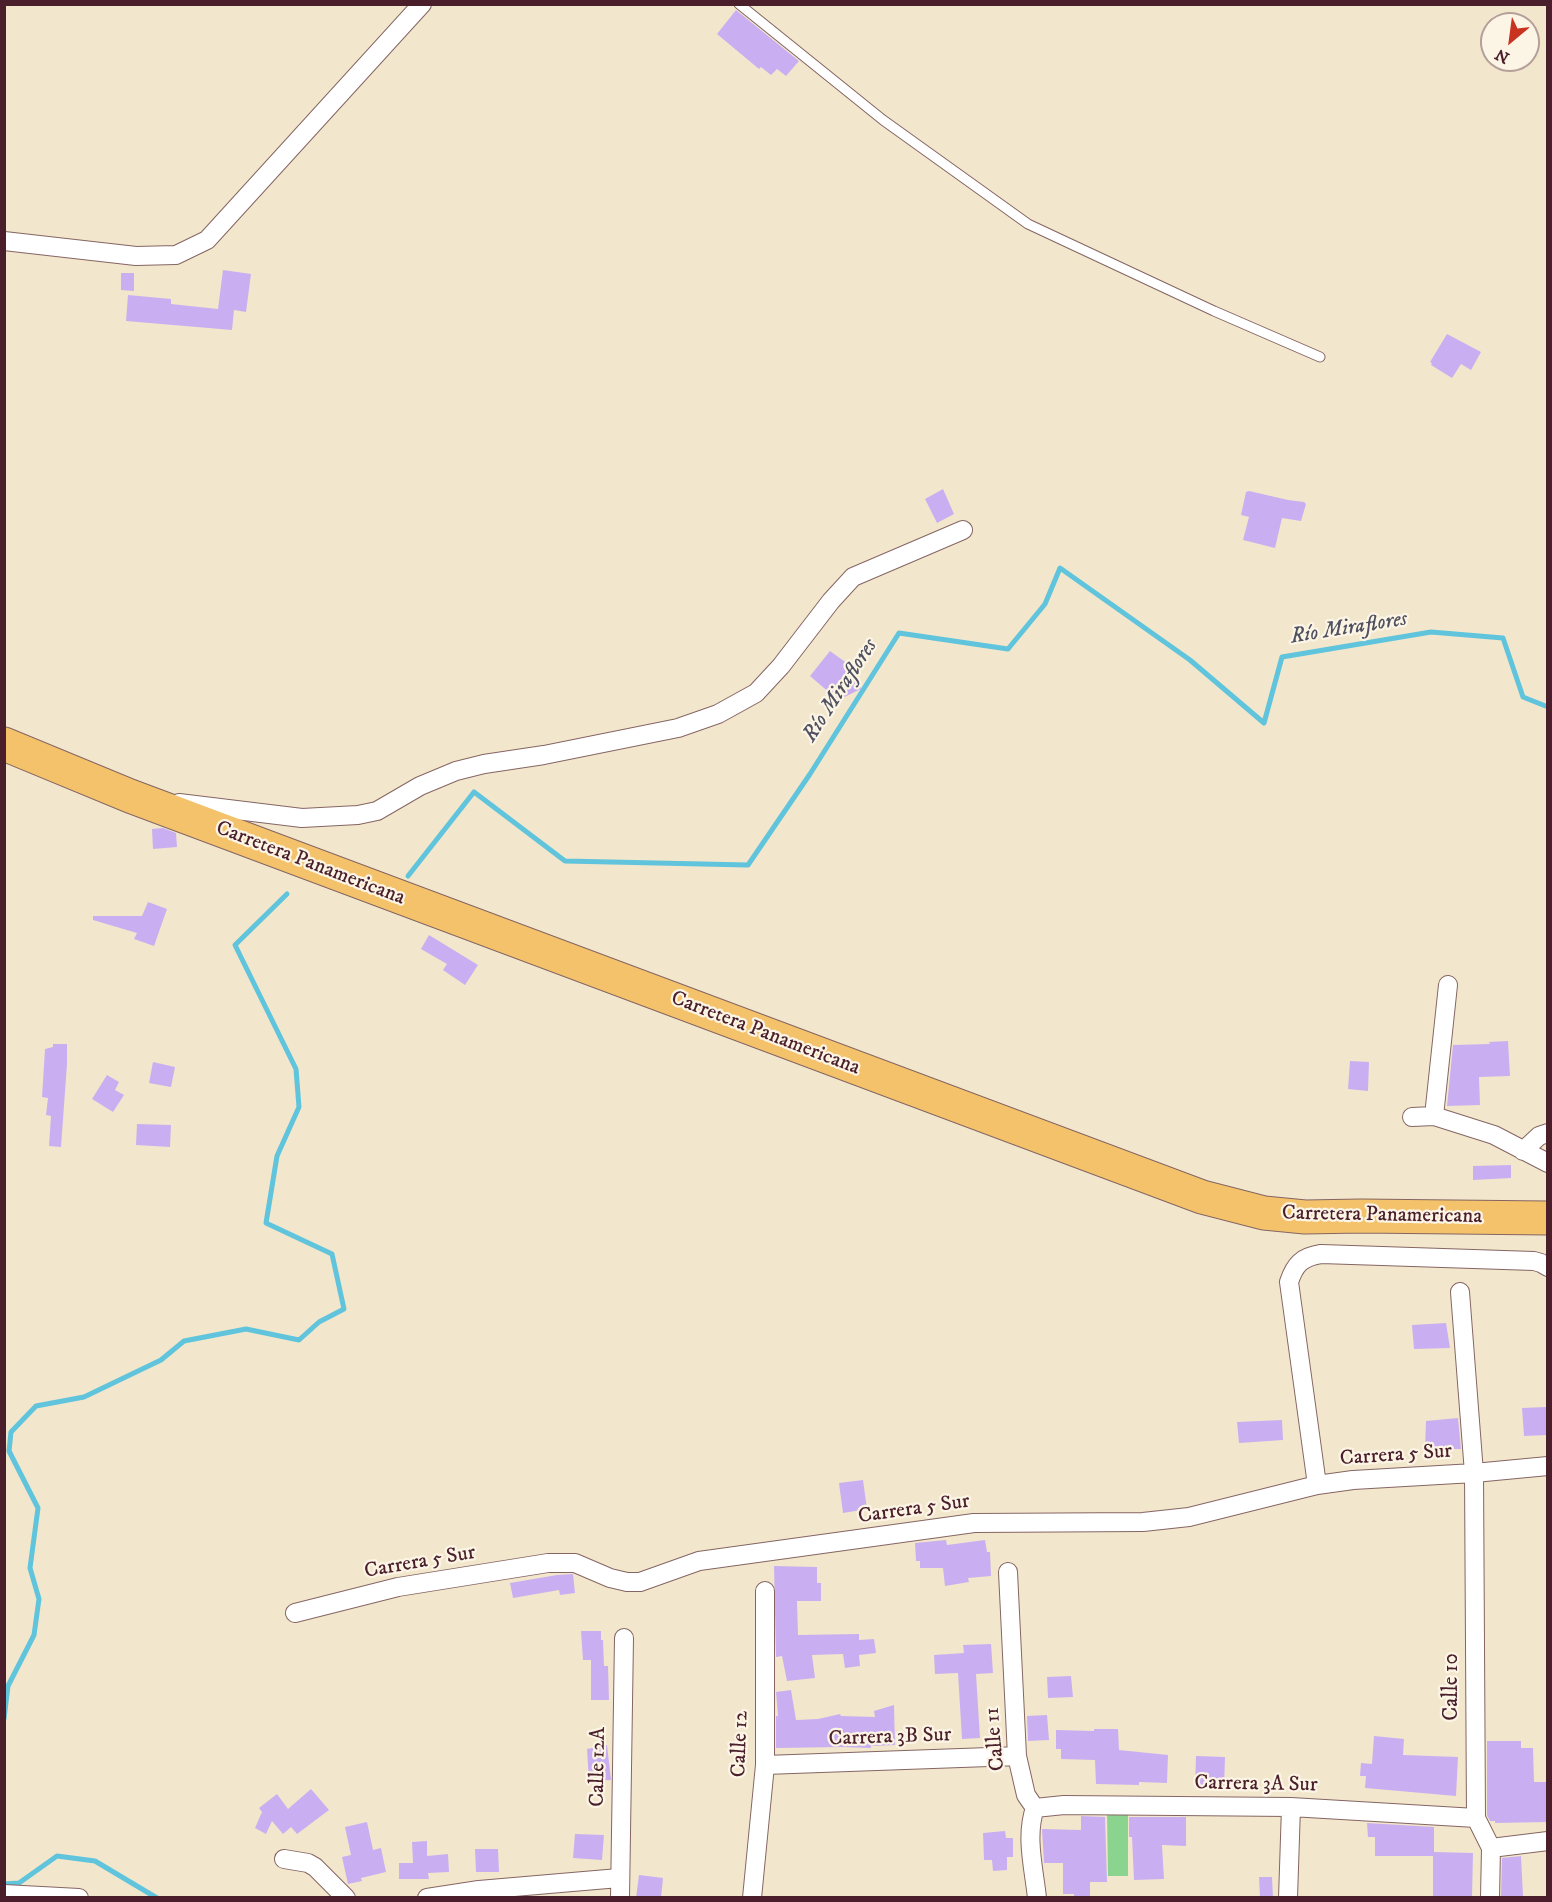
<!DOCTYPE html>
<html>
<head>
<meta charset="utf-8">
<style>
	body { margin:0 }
	#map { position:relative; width:1552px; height:1902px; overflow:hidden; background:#f2e7cc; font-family:"IM FELL DW Pica",serif }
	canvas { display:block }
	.frame { position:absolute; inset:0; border:6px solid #4a1f2b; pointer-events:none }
	.north { position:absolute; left:1480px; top:12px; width:60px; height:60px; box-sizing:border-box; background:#fcf5e5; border:2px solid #b59f9b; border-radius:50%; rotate:209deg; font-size:16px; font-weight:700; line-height:24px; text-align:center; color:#4a1f2b }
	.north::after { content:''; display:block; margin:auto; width:21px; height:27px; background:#c8321e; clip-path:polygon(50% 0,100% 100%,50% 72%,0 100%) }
</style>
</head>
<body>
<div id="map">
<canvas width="1552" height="1902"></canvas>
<div class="frame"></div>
<div class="north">N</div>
</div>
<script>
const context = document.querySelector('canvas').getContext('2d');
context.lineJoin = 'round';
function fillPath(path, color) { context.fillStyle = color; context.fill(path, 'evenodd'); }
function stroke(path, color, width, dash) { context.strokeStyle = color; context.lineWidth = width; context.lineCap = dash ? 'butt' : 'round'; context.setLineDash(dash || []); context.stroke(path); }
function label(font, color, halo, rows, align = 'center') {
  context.font = font + ' "IM FELL DW Pica",serif'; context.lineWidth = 4.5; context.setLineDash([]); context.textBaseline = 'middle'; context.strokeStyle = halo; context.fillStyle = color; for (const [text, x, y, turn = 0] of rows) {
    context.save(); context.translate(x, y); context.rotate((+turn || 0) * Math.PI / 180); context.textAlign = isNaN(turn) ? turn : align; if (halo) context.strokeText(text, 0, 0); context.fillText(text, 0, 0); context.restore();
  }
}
fillPath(new Path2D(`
	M 1107,1809 L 1128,1810 L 1128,1876 L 1108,1876 Z`), '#8ad490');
stroke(new Path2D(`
	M 408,876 L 474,792 L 565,861 L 748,865 L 810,774 L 899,633 L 1008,649 L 1045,604 L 1060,568 L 1190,660 L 1264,723 L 1282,657 L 1431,632 L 1503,638 L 1523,697 L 1548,707
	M 4,1719 L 8,1686 L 34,1635 L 39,1599 L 30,1568 L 38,1508 L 9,1451 L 11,1432 L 36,1406 L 84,1397 L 161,1360 L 184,1341 L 246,1329 L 299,1340 L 319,1322 L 344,1309 L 332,1254 L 266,1223 L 277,1156 L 299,1107 L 296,1069 L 235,945 L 287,894
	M 4,1884 L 19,1883 L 57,1856 L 95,1861 L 157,1898`), '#5fc4dc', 5);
fillPath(new Path2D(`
	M 736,10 L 799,61 L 786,76 L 777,69 L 771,75 L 761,67 L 759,69 L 717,34 Z
	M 223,270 L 251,274 L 246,312 L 234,310 L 232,330 L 126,321 L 128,295 L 171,299 L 171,304 L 218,309 Z
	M 121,273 L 134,273 L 134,291 L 121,290 Z
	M 1447,334 L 1481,352 L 1471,370 L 1461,364 L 1452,378 L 1431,365 L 1432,363 L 1430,362 Z
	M 943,489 L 954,514 L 937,523 L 925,499 Z
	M 1249,491 L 1288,500 L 1304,502 L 1306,504 L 1301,521 L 1282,518 L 1275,548 L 1243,540 L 1249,517 L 1241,515 L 1246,492 Z
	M 830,651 L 855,669 L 861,689 L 838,700 L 810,676 Z
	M 163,828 L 176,833 L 177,847 L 153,849 L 152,829 Z
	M 148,902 L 167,909 L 154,946 L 134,939 L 137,933 L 93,920 L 93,916 L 142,916 Z
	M 429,935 L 478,965 L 465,985 L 443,970 L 447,964 L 421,949 Z
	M 1508,1041 L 1510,1076 L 1479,1077 L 1480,1105 L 1447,1106 L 1453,1045 L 1490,1044 L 1489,1042 Z
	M 53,1044 L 67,1044 L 67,1064 L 61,1147 L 49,1146 L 51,1116 L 46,1115 L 48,1098 L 42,1097 L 45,1049 L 53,1047 Z
	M 1350,1061 L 1369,1062 L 1368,1091 L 1348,1089 Z
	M 153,1062 L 175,1067 L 171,1087 L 149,1083 Z
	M 107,1075 L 119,1082 L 115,1090 L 124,1095 L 113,1112 L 92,1099 Z
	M 137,1124 L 171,1125 L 170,1147 L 136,1145 Z
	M 1511,1165 L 1511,1178 L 1473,1180 L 1473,1166 Z
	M 1446,1323 L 1450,1348 L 1414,1349 L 1412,1325 Z
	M 1546,1407 L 1548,1435 L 1524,1436 L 1522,1408 Z
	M 1458,1418 L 1461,1449 L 1425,1449 L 1426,1421 Z
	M 1282,1420 L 1283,1440 L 1239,1443 L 1237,1422 Z
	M 863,1480 L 867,1509 L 843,1513 L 839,1483 Z
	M 946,1540 L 947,1545 L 985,1540 L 987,1552 L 990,1552 L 991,1576 L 968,1578 L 969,1582 L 945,1586 L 943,1568 L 920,1568 L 920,1561 L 916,1561 L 915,1543 Z
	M 774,1566 L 817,1567 L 817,1583 L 821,1583 L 821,1601 L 797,1601 L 798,1635 L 859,1634 L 859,1640 L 874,1639 L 876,1653 L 859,1655 L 860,1666 L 845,1668 L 843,1654 L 812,1655 L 815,1678 L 787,1681 L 782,1656 L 776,1657 Z
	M 573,1574 L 575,1593 L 560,1595 L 559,1590 L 513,1598 L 510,1583 L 557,1575 Z
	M 581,1631 L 601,1631 L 601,1640 L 603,1640 L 604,1666 L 608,1666 L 609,1700 L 591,1700 L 591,1660 L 583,1660 Z
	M 991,1644 L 993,1673 L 976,1674 L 980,1738 L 962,1739 L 958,1673 L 935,1674 L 934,1655 L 964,1653 L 963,1645 Z
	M 1071,1676 L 1073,1697 L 1048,1698 L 1047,1677 Z
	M 791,1690 L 796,1720 L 818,1719 L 840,1714 L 841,1716 L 875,1717 L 874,1711 L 894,1705 L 895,1745 L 871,1746 L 871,1748 L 842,1747 L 776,1748 L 776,1716 L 778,1716 L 776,1692 Z
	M 1047,1715 L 1049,1740 L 1028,1741 L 1027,1716 Z
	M 1094,1729 L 1118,1729 L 1119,1750 L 1168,1755 L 1167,1783 L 1139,1782 L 1139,1785 L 1096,1784 L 1095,1760 L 1061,1759 L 1061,1749 L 1056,1749 L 1056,1730 L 1094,1731 Z
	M 1374,1736 L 1404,1739 L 1403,1755 L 1458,1757 L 1456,1796 L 1365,1788 L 1366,1776 L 1360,1776 L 1361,1763 L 1372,1764 Z
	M 1487,1741 L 1521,1741 L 1521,1748 L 1533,1748 L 1534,1782 L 1548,1782 L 1548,1822 L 1495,1823 L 1495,1821 L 1490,1821 L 1487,1815 Z
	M 607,1745 L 611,1780 L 589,1781 L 587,1749 Z
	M 1196,1756 L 1225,1757 L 1224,1788 L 1195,1787 Z
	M 311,1789 L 329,1810 L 297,1834 L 291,1827 L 283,1834 L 272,1821 L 266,1834 L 255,1828 L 262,1812 L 259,1808 L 277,1794 L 288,1809 Z
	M 1081,1816 L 1105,1817 L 1107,1882 L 1090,1882 L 1090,1898 L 1074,1898 L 1074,1894 L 1063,1894 L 1063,1863 L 1044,1863 L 1042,1829 L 1081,1830 Z
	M 1129,1817 L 1186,1817 L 1186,1846 L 1162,1845 L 1164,1879 L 1134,1880 L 1132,1837 L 1129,1837 Z
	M 367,1822 L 373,1850 L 381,1848 L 386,1872 L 361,1878 L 362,1881 L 348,1884 L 342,1857 L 351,1855 L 345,1827 Z
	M 1367,1823 L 1434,1827 L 1434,1852 L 1473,1853 L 1472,1898 L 1433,1898 L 1433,1856 L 1375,1856 L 1375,1837 L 1368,1837 Z
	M 1005,1831 L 1006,1838 L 1013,1838 L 1013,1857 L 1007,1857 L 1007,1870 L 993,1871 L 992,1860 L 984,1860 L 983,1833 Z
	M 575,1834 L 604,1835 L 602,1860 L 573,1858 Z
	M 427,1841 L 427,1856 L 448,1854 L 449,1872 L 428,1873 L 429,1879 L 399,1879 L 399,1863 L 413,1863 L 412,1842 Z
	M 475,1849 L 498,1849 L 499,1872 L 476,1872 Z
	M 1521,1856 L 1523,1896 L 1501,1896 L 1502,1858 Z
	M 639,1875 L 663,1878 L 661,1898 L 636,1898 Z
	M 1259,1877 L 1272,1877 L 1273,1898 L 1260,1898 Z`), '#c9aff1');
const lane = new Path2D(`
	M 739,4 L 883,120 L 1028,224 L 1214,311 L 1320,357`);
const street = new Path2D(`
	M 4,241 L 136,256 L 176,255 L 207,240 L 422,4
	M 179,803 L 302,818 L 358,815 L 377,811 L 420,786 L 456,771 L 484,764 L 544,755 L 678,728 L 718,714 L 756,693 L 781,666 L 831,601 L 853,577 L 963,530
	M 1434,1116 L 1448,985
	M 1412,1117 L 1434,1116 L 1494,1135 L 1548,1163
	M 1523,1151 L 1539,1136 L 1548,1133
	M 1460,1292 L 1474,1473 L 1476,1818 L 1491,1848 L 1490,1898
	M 1317,1485 L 1289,1282 C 1295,1264 1302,1257 1321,1254 L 1534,1261 L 1541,1263 L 1548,1267
	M 1008,1572 L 1017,1756 L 1026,1795 L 1035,1808
	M 295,1613 L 398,1587 L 548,1563 L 575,1563 L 610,1578 L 627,1582 L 640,1582 L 699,1561 L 974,1523 L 1143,1522 L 1189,1517 L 1317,1485 L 1353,1480 L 1474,1473 L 1548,1466
	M 765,1765 L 1017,1756
	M 1035,1808 L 1064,1805 L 1291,1807 L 1476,1818
	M 1035,1808 C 1025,1836 1034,1869 1037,1898
	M 1491,1848 L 1548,1841
	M 284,1859 L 308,1863 L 315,1867 L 346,1898
	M 4,1894 L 79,1898
	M 427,1898 L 479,1890 L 619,1878
	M 620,1898 L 624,1638
	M 752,1898 L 765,1765 L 765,1591
	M 1288,1898 L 1291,1807`);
const highway = new Path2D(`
	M 4,744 L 130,796 L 1202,1197 L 1264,1213 L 1305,1217 L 1361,1216 L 1548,1218`);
stroke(lane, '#856563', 11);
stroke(street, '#856563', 20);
stroke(highway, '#856563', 35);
stroke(lane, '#fff', 9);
stroke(street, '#fff', 18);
stroke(highway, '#f3c26a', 33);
label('21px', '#4a1f2b', '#fcf5e5', [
	["Carretera Panamericana",310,864,21],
	["Carretera Panamericana",765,1034,21],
	["Carretera Panamericana",1382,1216,1],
	["Carrera 5 Sur",1396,1456,-4],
	["Carrera 5 Sur",914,1510,-8],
	["Carrera 5 Sur",420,1563,-10],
	["Calle 10",1453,1687,-90],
	["Carrera 3B Sur",890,1738,-2],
	["Calle 11",996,1739,-95],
	["Calle 12",741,1744,-88],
	["Calle 12A",599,1767,-89],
	["Carrera 3A Sur",1256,1785,1]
]);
label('italic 22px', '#505160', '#fcf5e5', [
	["Río Miraflores",1349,629,-9],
	["Río Miraflores",841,691,-57]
]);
</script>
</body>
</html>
